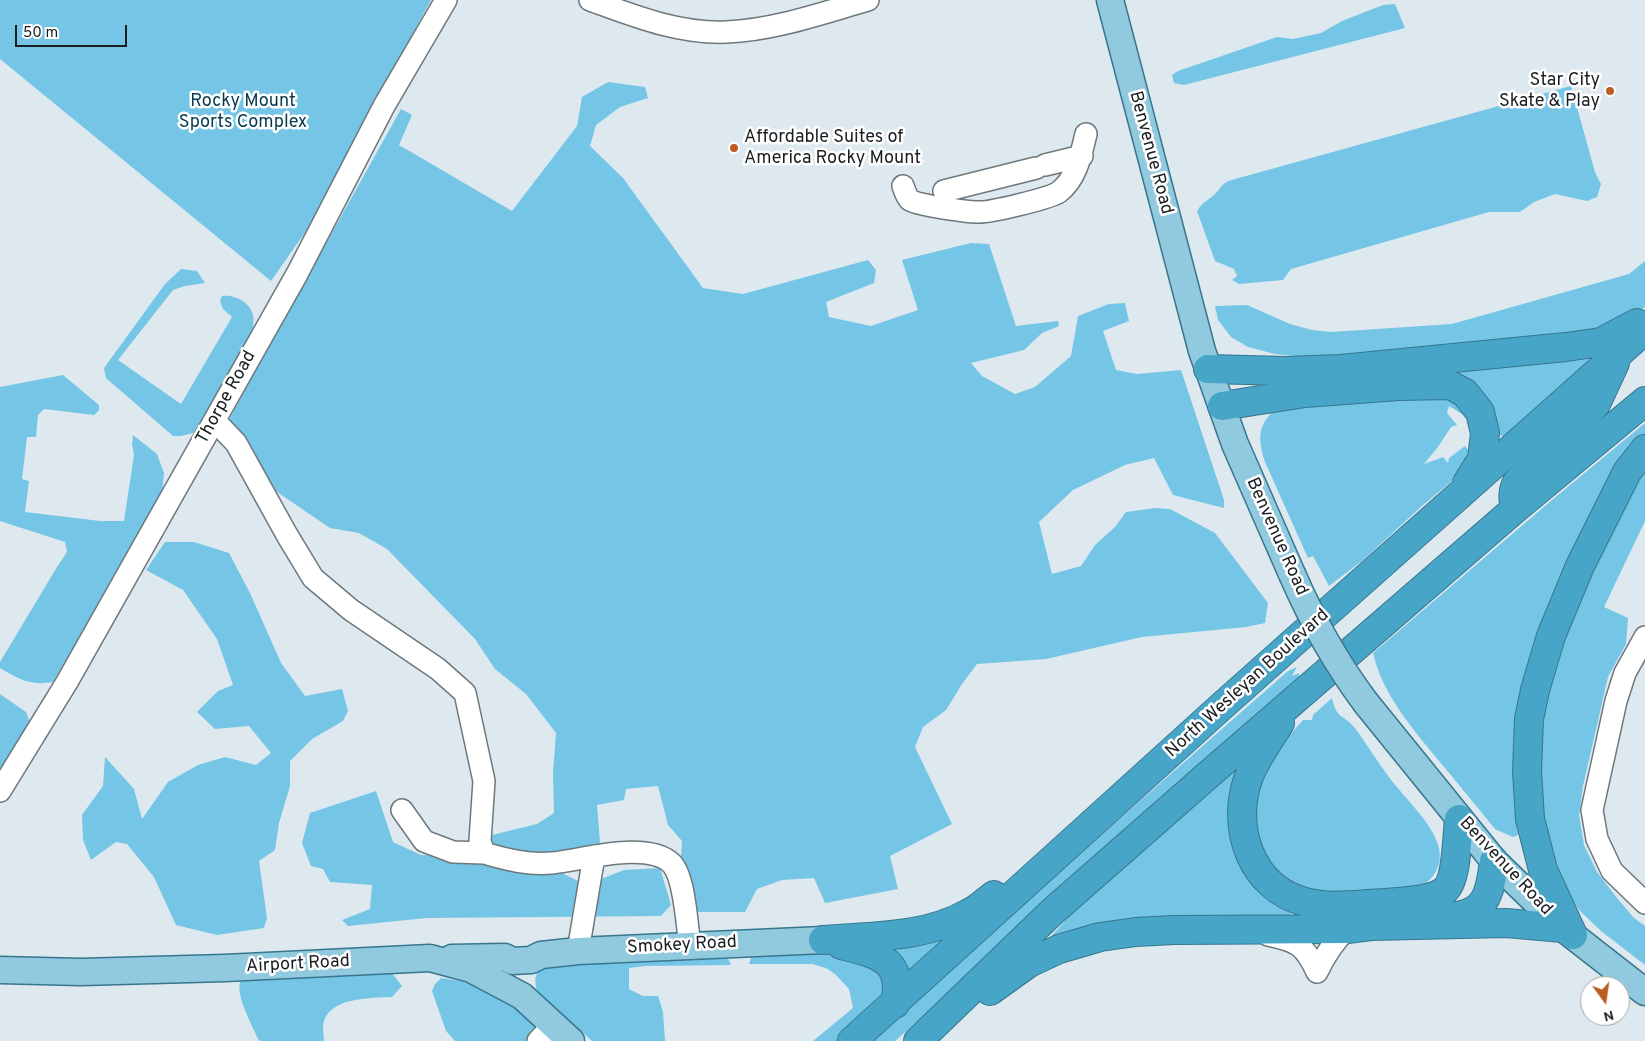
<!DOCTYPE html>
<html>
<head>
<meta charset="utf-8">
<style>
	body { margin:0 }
	#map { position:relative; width:1645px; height:1041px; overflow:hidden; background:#dde9ef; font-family:Overpass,sans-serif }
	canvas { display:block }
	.north { position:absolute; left:1580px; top:976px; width:50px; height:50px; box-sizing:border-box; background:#fff; border:1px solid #a3a5a6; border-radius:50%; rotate:166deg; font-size:14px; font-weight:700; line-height:20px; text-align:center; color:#1a1e20 }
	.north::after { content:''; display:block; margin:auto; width:18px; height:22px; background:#be5b22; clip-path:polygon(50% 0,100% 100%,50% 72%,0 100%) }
	.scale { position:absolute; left:15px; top:25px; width:112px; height:22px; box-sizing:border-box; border:2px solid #1a1e20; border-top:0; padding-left:6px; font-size:15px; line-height:18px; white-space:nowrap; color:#1a1e20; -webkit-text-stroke:4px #fff; paint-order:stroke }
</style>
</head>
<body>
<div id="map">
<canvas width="1645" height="1041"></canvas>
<div class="north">N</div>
<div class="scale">50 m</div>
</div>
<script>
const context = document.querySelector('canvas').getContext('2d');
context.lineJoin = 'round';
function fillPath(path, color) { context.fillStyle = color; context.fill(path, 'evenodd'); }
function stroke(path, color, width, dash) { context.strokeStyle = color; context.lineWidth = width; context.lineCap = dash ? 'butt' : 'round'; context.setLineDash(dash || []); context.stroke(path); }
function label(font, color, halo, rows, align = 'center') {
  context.font = font + ' Overpass,sans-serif'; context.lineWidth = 5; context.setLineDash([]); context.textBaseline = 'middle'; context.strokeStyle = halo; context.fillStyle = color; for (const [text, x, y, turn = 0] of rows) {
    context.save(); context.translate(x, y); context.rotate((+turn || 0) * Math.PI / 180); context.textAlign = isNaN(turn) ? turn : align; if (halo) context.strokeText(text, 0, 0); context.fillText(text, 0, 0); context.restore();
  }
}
fillPath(new Path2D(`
	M 0,0 L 431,0 L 306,231 L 271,281 L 0,59 Z
	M 1395,4 L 1405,28 L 1184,85 L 1174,83 L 1172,75 L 1178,71 L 1277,37 L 1293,39 L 1321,33 L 1342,21 L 1383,5 Z
	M 608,82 L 645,87 L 648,98 L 620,107 L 596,125 L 590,146 L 623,178 L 703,288 L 743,294 L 868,260 L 876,270 L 874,283 L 826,302 L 829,317 L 871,326 L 918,310 L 902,260 L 971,243 L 989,244 L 1016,326 L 1058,321 L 1059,326 L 1042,333 L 1024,350 L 971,363 L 982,376 L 1015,394 L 1035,387 L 1071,356 L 1078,316 L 1109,304 L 1125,303 L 1129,321 L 1103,331 L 1116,370 L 1137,374 L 1181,370 L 1224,500 L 1224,508 L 1173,495 L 1154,458 L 1125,465 L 1073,490 L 1039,522 L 1052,574 L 1081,566 L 1095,545 L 1115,527 L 1126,512 L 1155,508 L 1170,509 L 1215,533 L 1268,603 L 1265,623 L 1246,627 L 1142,637 L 1046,659 L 977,664 L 962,684 L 946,710 L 923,727 L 915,747 L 952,824 L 890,856 L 898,889 L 825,903 L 814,878 L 782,880 L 757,889 L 745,912 L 692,912 L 680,871 L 682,841 L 668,825 L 658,786 L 626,789 L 624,800 L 597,805 L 600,842 L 592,855 L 560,872 L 586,885 L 624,870 L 660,868 L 671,905 L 661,916 L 427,918 L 348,926 L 342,920 L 370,909 L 372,885 L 330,882 L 323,869 L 311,866 L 302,843 L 310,813 L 376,791 L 393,842 L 421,855 L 461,855 L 492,835 L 537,824 L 554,813 L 553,773 L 556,733 L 526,694 L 495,669 L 475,639 L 387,549 L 359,533 L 330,528 L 258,479 L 228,422 L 257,367 L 401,109 L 412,115 L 399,145 L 512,211 L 577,126 L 582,97 Z
	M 1571,86 L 1595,172 L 1601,184 L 1597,197 L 1587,201 L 1555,194 L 1534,202 L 1520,212 L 1489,212 L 1291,269 L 1283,280 L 1239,284 L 1232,280 L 1237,276 L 1234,269 L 1215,261 L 1197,211 C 1202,202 1209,200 1216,193 C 1221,188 1220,186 1228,181 Z
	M 1645,261 L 1645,307 L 1628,319 L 1606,331 L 1333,360 L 1275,354 L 1248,347 L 1231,337 L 1218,320 L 1215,306 L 1247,305 L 1290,324 L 1312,330 L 1331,332 L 1452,324 L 1629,274 Z
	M 181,269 L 197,271 L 205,283 L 185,286 L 173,290 L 118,360 L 181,404 L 232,317 L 223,309 L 220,301 L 222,296 C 234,294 250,302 253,315 C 254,320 253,326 253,331 L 197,432 L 181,436 L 173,436 L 106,378 L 104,368 L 165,284 Z
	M 1603,354 L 1506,437 L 1492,433 L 1451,372 Z
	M 63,375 L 99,405 L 99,410 L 94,415 L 44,409 L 38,415 L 36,437 L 27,437 L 22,479 L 29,481 L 25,512 L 100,521 L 124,521 L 134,455 L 132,444 L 133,435 L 157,454 L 164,473 L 162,493 L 53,682 C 30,686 19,679 0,668 L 0,662 L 57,567 L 67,552 L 65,542 L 0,521 L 0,387 Z
	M 1432,391 L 1458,403 L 1471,424 L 1462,414 L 1449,406 L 1447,413 L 1457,425 L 1451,427 L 1438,447 L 1424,464 L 1443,457 L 1448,463 L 1449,458 L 1465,446 L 1471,454 L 1454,479 L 1422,506 L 1363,560 L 1329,586 L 1313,556 L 1308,558 L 1265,462 C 1256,435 1259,421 1282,404 Z
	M 1645,423 L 1645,439 L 1543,639 L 1521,834 L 1513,837 L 1495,829 C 1476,806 1458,783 1439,761 C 1413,729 1382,694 1373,653 L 1552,500 Z
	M 1645,465 L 1645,521 L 1604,607 L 1628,618 L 1626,644 L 1608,677 L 1583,786 L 1579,815 L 1584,845 L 1597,872 L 1617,898 L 1634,918 L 1645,926 L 1645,965 L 1601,931 L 1580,911 L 1564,888 L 1542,836 L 1535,731 L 1562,627 Z
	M 165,542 L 194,542 L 229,553 L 250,593 L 281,663 L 305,696 L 342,689 L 348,711 L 343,721 L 312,739 L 290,761 L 290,786 L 279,823 L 275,850 L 259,861 L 267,918 L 264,928 L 217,935 L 176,925 L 154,877 L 127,844 L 116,842 L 91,860 L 83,840 L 82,815 L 103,786 L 105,757 L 134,789 L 142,819 L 168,782 L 198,765 L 225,757 L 256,765 L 271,753 L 249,726 L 215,729 L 197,712 L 218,691 L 233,685 L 217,639 L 183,590 L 146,570 Z
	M 1297,667 L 1292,676 L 1299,673 L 1299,679 L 895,1041 L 869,1041 L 902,1010 L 1288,671 Z
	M 0,694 L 26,712 L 30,722 L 26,730 L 0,772 Z
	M 1332,698 C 1337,720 1342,713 1354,727 C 1367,744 1378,763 1392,781 C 1418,814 1473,859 1413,892 L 1313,894 L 1289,885 L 1256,845 L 1252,817 L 1257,790 L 1279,747 L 1303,720 L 1312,720 L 1313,715 Z
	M 1252,748 L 1232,794 L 1291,907 L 1290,921 L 1045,943 L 1083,901 Z
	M 973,921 L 906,978 C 906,953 896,950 873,944 Z
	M 771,953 L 843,955 L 860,958 L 880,973 L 884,989 L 883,1000 L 837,1041 L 813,1041 L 853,1008 L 849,989 L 835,974 L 826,968 L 812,964 L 749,964 L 751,958 L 759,954 Z
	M 721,955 L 729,960 L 731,965 L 646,966 L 629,968 L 629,989 L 643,996 L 658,996 L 663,1012 L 665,1041 L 592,1041 L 537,991 C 534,980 535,975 541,966 Z
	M 391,972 L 402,986 L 392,997 C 371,998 332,997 324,1021 C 322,1027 324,1035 324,1041 L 260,1041 L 258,1039 C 252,1024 234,994 241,979 Z
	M 441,978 C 456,980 473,983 486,990 C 511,1003 532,1022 552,1041 L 455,1041 L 446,1031 L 432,991 L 435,984 Z`), '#75c5e6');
const minor = new Path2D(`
	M 590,0 C 634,16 679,34 727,32 C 775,30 822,13 868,0
	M 1045,165 L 1082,156
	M 903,186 C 905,191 906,196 910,200 C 917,205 967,212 978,212 C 989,213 1051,198 1059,192 C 1077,178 1081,154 1086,134
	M 944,191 L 1036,168
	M 215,421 L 236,443 L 287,535 L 313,578 L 351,610 L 438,669 L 465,693 L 484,781 L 480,841 L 484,853 C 508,860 528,865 552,863 C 583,860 648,840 672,864 C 685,878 687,927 690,946
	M 1645,637 L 1625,673 L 1616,701 L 1592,810 L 1597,839 L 1612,871 L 1645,903
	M 0,791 L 67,682 L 297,274 L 384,106 L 446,0
	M 402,810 L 424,841 L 453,852 L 484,853
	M 1268,935 C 1297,941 1305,945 1317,972
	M 578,951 L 594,856
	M 1317,972 C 1325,955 1333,942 1347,929
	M 538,1041 L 554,1024`);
const major = new Path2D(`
	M 1110,0 L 1202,351 L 1235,444 L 1292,574
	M 1366,703 L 1494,861 L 1563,928 L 1645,992
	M 452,958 L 505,957 L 512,961 L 531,960 L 541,955 L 578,951 L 823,940
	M 0,970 L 81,972 L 225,968 L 430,958 L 471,969 L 522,996 L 571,1041`);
const highway = new Path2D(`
	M 1208,369 L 1286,371 L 1341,369 L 1566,347 L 1601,342 L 1637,323
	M 1222,406 L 1305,393 L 1398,386 L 1450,385 L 1465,393 L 1480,412 L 1485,433 L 1482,459 L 1467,483
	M 1515,509 C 1513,499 1512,492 1517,482 L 1596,404 L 1615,363
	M 1280,723 C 1269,741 1255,759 1248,779 C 1231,828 1251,888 1305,902 C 1330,909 1359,904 1384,903 C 1400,902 1435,901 1446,889 C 1457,878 1457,835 1459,819
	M 1447,917 C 1486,915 1490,895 1494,861
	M 1573,935 L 1543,870 L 1530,819 L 1527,771 L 1529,719 L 1535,690 L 1551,636 L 1580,566 L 1627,472 L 1645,449
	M 823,940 C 872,936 925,938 969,913 C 978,909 986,901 994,895
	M 841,945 C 877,954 905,959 895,1004
	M 990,991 L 1029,963 L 1059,949 L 1100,937 L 1136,932 L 1174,930 L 1347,929 L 1371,926 L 1506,923 L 1563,928
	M 852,1041 L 1223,705 L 1645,330
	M 918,1041 L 1052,912 L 1208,775 L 1515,509 L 1645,401`);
stroke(minor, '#6d787d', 24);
stroke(major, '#37768d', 29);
stroke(highway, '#37768d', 30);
stroke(minor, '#fff', 21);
stroke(major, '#91c9de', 26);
stroke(highway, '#47a5c8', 28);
const majorBridge = new Path2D(`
	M 1292,574 C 1312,620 1336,663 1366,703`);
stroke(majorBridge, '#37768d', 29, []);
stroke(majorBridge, '#91c9de', 26);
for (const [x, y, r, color] of [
	[1610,91,5,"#be5b22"],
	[734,148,5,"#be5b22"]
]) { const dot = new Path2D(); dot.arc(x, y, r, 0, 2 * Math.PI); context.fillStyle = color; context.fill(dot); stroke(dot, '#fff', 2); }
label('18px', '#1a1e20', '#fff', [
	["Star City",1600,81],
	["Skate & Play",1600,102],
	["Affordable Suites of",744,138,"left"],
	["America Rocky Mount",744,159,"left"]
], 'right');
label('18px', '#053b4d', '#fff', [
	["Rocky Mount",243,102],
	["Sports Complex",243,123]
]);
label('18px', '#1a1e20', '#fff', [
	["Benvenue Road",1150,153,75],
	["Thorpe Road",227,398,-61],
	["Benvenue Road",1276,537,66],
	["North Wesleyan Boulevard",1248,684,-42],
	["Benvenue Road",1505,867,47],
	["Smokey Road",682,946,-3],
	["Airport Road",298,965,-3]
]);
</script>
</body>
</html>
